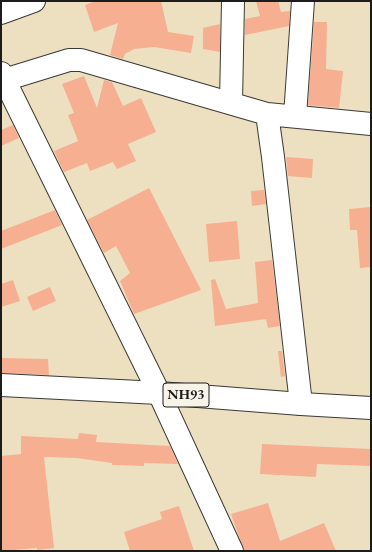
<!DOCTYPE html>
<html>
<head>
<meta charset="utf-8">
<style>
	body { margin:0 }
	#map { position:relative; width:372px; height:552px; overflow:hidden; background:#ede0c0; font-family:"EB Garamond",serif }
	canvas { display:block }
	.frame { position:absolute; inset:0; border:2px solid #1c1c1c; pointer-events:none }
</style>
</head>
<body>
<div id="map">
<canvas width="372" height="552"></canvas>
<div class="frame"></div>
</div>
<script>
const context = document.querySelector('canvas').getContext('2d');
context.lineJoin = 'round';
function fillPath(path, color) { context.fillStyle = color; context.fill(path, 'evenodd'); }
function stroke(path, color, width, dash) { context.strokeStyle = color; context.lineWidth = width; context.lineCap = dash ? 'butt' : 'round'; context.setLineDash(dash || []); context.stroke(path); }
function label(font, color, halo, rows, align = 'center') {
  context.font = font + ' "EB Garamond",serif'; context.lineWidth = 3; context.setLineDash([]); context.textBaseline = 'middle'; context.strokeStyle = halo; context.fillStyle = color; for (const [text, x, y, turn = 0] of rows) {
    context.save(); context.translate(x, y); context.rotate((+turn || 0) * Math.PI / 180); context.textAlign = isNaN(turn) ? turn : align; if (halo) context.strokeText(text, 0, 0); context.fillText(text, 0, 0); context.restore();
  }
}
fillPath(new Path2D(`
	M 96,1 L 161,1 L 168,32 L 194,36 L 191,53 L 154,47 L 134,49 L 125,54 L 123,59 L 110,55 L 118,23 L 94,32 L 85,5 Z
	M 256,1 L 278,1 L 281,12 L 290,11 L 289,26 L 245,35 L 245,19 L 260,16 Z
	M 314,22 L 327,22 L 326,69 L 343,71 L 339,108 L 308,105 Z
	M 220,24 L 220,52 L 203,49 L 203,28 Z
	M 84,76 L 97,108 L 104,80 L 112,82 L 123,106 L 141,98 L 156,132 L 128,144 L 136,161 L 117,169 L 113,162 L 90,171 L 87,163 L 64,172 L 54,151 L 78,141 L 68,115 L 74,113 L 62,84 Z
	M 13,125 L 19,138 L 1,146 L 1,130 Z
	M 286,157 L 313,159 L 312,178 L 288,176 Z
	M 149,188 L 201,290 L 134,314 L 120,281 L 130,273 L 116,246 L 104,253 L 87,220 Z
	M 264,190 L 266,204 L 252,206 L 251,191 Z
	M 371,207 L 371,267 L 360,268 L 357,230 L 350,230 L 349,209 Z
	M 55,210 L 62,225 L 1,249 L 1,231 Z
	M 237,221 L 240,259 L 209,262 L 206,224 Z
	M 272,260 L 280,326 L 268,328 L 266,319 L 215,326 L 211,280 L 215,279 L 226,309 L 258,303 L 255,262 Z
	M 13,280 L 20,301 L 1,307 L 1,284 Z
	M 50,287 L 56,301 L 33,311 L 27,297 Z
	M 278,351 L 282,351 L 285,376 L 281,377 Z
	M 1,358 L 48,359 L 49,375 L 1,373 Z
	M 79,433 L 97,435 L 96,442 L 170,446 L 178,464 L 144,463 L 144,466 L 112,465 L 112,463 L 77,458 L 44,457 L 54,548 L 37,550 L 37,548 L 1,551 L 1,456 L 21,454 L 21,436 L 78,439 Z
	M 262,444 L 371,449 L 371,466 L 317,464 L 316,477 L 260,474 Z
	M 268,503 L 280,541 L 324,523 L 336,551 L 244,551 L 231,514 Z
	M 179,506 L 194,551 L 130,551 L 124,532 L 162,519 L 160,512 Z`), '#f6af90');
const minor = new Path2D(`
	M 1,13 L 34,1
	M 1,73 L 159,393 L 232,551
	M 4,80 L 69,60 L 81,60 L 267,114 L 371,124
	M 231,103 L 233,1
	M 267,114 L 273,157 L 301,404
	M 295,116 L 303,1`);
const major = new Path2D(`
	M 1,385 L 159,393 L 301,404 L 371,408`);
stroke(minor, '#3b3935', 24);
stroke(major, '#3b3935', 24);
stroke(minor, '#fff', 22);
stroke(major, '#fff', 22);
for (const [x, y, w] of [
	[186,395,46]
]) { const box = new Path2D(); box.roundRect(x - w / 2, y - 12, w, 24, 3); context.fillStyle = '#f7f3e8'; context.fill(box); stroke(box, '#1c1c1c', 1); }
label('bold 14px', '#1c1c1c', null, [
	["NH93",186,395]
]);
</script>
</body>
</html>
